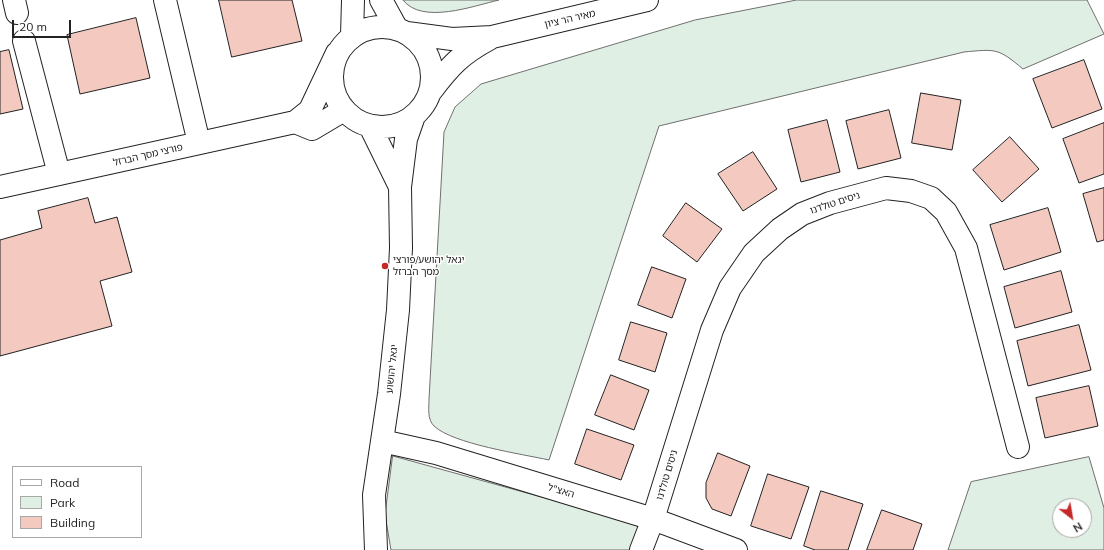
<!DOCTYPE html>
<html>
<head>
<meta charset="utf-8">
<style>
	body { margin:0 }
	#map { position:relative; width:1104px; height:550px; overflow:hidden; background:#fff; font-family:Mulish,sans-serif }
	canvas { display:block }
	.legend { position:absolute; left:12px; top:466px; width:130px; height:72px; box-sizing:border-box; background:#fff; border:1px solid #a7a7a7; margin:0; padding:5px 7px; list-style:none; font-size:12px; color:#222 }
	.legend li { display:flex; align-items:center; gap:8px; height:20px }
	.legend b { width:20px; border:1px solid #a7a7a7 }
	.north { position:absolute; left:1052px; top:498px; width:40px; height:40px; box-sizing:border-box; background:#fff; border:1px solid #a7a7a7; border-radius:50%; rotate:149deg; font-size:11px; font-weight:700; line-height:16px; text-align:center; color:#222 }
	.north::after { content:''; display:block; margin:auto; width:14px; height:18px; background:#c62828; clip-path:polygon(50% 0,100% 100%,50% 72%,0 100%) }
	.scale { position:absolute; left:12px; top:20px; width:59px; height:18px; box-sizing:border-box; border:2px solid #222; border-top:0; padding-left:5px; font-size:12px; line-height:14px; white-space:nowrap; color:#222; -webkit-text-stroke:3px #fff; paint-order:stroke }
</style>
</head>
<body>
<div id="map">
<canvas width="1104" height="550"></canvas>
<ul class="legend">
<li><b style="height:5px;background:#fff"></b>Road</li>
<li><b style="height:11px;background:#e0efe3"></b>Park</li>
<li><b style="height:11px;background:#f3c9c0"></b>Building</li>
</ul>
<div class="north">N</div>
<div class="scale">20 m</div>
</div>
<script>
const context = document.querySelector('canvas').getContext('2d');
context.lineJoin = 'round';
function fillPath(path, color) { context.fillStyle = color; context.fill(path, 'evenodd'); }
function stroke(path, color, width, dash) { context.strokeStyle = color; context.lineWidth = width; context.lineCap = dash ? 'butt' : 'round'; context.setLineDash(dash || []); context.stroke(path); }
function label(font, color, halo, rows, align = 'center') {
  context.font = font + ' Mulish,"Noto Sans Hebrew",sans-serif'; context.lineWidth = 3; context.setLineDash([]); context.textBaseline = 'middle'; context.strokeStyle = halo; context.fillStyle = color; for (const [text, x, y, turn = 0] of rows) {
    context.save(); context.translate(x, y); context.rotate((+turn || 0) * Math.PI / 180); context.textAlign = isNaN(turn) ? turn : align; if (halo) context.strokeText(text, 0, 0); context.fillText(text, 0, 0); context.restore();
  }
}
const green = new Path2D(`
	M 403,0 L 499,0 C 473,6 422,25 403,0 Z
	M 797,0 L 1087,0 L 1104,34 L 1023,69 C 998,48 996,49 964,52 L 659,126 L 549,460 C 522,454 453,444 434,426 C 427,419 429,408 429,399 L 444,132 L 455,107 L 481,84 L 695,20 Z
	M 393,456 L 643,525 L 633,550 L 391,550 L 385,515 Z
	M 1089,457 L 1104,508 L 1104,550 L 948,550 L 971,482 ZM 1060,506 L 1084,506 L 1084,530 L 1060,530 Z`);
fillPath(green, '#e0efe3');
stroke(green, '#6f6f6f', 1);
const building = new Path2D(`
	M 219,0 L 292,0 L 302,41 L 232,57 Z
	M 136,18 L 150,78 L 80,94 L 67,35 Z
	M 9,50 L 23,109 L 0,114 L 0,52 Z
	M 1084,60 L 1102,109 L 1052,128 L 1033,79 Z
	M 921,93 L 961,100 L 952,150 L 912,143 Z
	M 889,110 L 901,158 L 858,169 L 846,121 Z
	M 827,120 L 840,172 L 801,182 L 788,130 Z
	M 1104,123 L 1104,174 L 1079,183 L 1063,139 Z
	M 1010,137 L 1039,169 L 1002,202 L 973,170 Z
	M 753,152 L 777,189 L 743,211 L 718,174 Z
	M 1104,188 L 1104,240 L 1097,242 L 1083,194 Z
	M 88,198 L 95,223 L 117,217 L 132,272 L 100,281 L 112,326 L 0,356 L 0,240 L 42,228 L 38,211 Z
	M 686,203 L 722,229 L 697,262 L 663,236 Z
	M 1048,208 L 1061,252 L 1004,270 L 990,225 Z
	M 652,267 L 686,279 L 672,318 L 638,305 Z
	M 1061,271 L 1072,312 L 1015,328 L 1004,287 Z
	M 631,322 L 667,333 L 655,372 L 619,360 Z
	M 1079,325 L 1091,370 L 1028,386 L 1017,341 Z
	M 611,375 L 649,390 L 634,430 L 595,415 Z
	M 1089,386 L 1098,426 L 1045,438 L 1036,398 Z
	M 587,429 L 634,445 L 621,480 L 575,464 Z
	M 718,453 L 750,466 L 731,516 L 712,509 L 706,498 L 706,483 Z
	M 768,474 L 809,487 L 791,539 L 751,526 Z
	M 821,491 L 863,504 L 848,550 L 815,550 L 804,546 Z
	M 882,510 L 922,524 L 913,550 L 867,550 Z`);
fillPath(building, '#f3c9c0');
stroke(building, '#222', 1);
const minor = new Path2D(`
	M 14,0 L 17,13
	M 165,0 L 199,143
	M 381,0 L 397,29
	M332 77a50 50 0 1 1 100 0a50 50 0 1 1-100 0Z
	M 407,33 L 452,39 L 492,37 L 647,0
	M 352,36 L 353,0
	M 24,41 L 59,174
	M 431,91 C 450,66 461,54 489,39
	M 295,122 L 312,129 L 344,110
	M 370,126 L 400,187
	M 0,187 L 295,122 L 310,110 L 337,53
	M 382,441 L 436,453 L 653,519 L 736,550
	M 376,550 L 374,495 L 389,394 L 398,310 L 401,248 L 400,187 L 406,139 L 414,116
	M 641,550 L 653,519 L 712,330 L 730,288 L 754,253 L 780,229 L 802,214 L 830,203 L 886,188 L 911,191 L 931,198 L 946,212 L 966,248 L 1018,447`);
stroke(minor, '#222', 24);
stroke(minor, '#fff', 22);
for (const [x, y, r, color] of [
	[385,266,4,"#c62828"]
]) { const dot = new Path2D(); dot.arc(x, y, r, 0, 2 * Math.PI); context.fillStyle = color; context.fill(dot); stroke(dot, '#fff', 1.5); }
label('10px', '#222', '#fff', [
	["מאיר הר ציון",570,19,-13],
	["פורצי מסך הברזל",148,155,-13],
	["ניסים טולדנו",835,203,-18],
	["יגאל יהושוע",392,369,-84],
	["ניסים טולדנו",667,475,-73],
	["האצ\"ל",561,491,17]
]);
label('10px', '#222', '#fff', [
	["יגאל יהושע/פורצי",393,260],
	["מסך הברזל",393,272]
], 'left');
</script>
</body>
</html>
